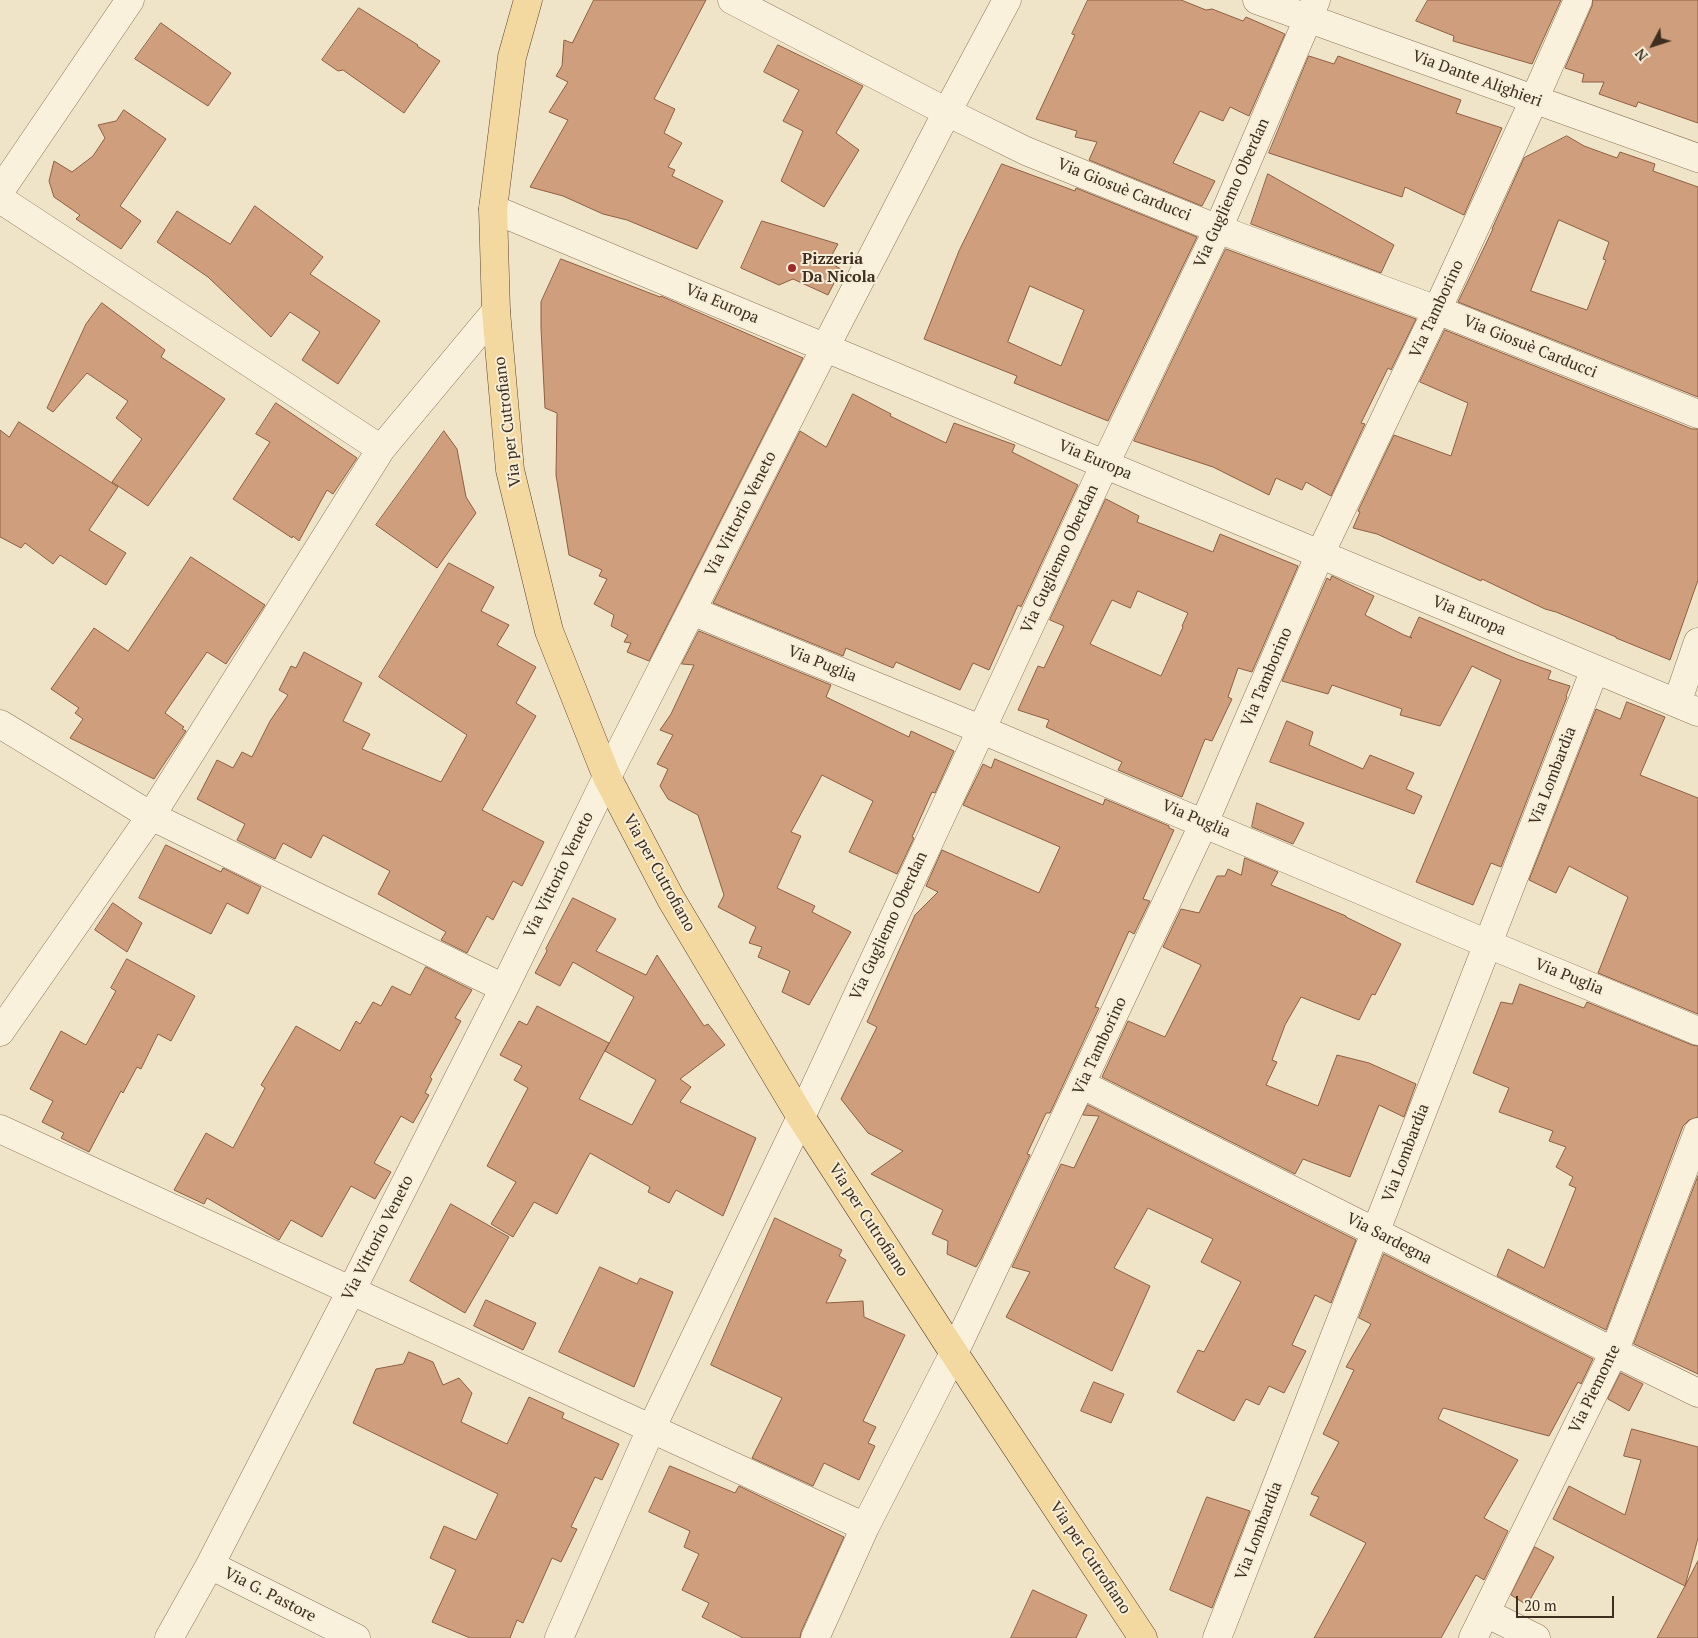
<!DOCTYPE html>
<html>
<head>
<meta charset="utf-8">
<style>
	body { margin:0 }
	#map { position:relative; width:1698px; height:1638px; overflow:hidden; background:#f0e4c8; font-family:"PT Serif",serif }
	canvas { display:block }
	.north { position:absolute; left:1628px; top:20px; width:50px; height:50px; -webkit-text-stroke:4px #f7eed8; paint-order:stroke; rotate:230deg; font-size:14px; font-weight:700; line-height:20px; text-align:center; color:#3d2e20 }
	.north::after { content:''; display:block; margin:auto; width:18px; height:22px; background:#3d2e20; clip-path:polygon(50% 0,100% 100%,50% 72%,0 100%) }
	.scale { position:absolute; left:1516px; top:1596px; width:98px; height:22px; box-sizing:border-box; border:2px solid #3d2e20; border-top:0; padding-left:6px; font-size:15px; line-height:18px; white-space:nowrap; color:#3d2e20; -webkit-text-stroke:4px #f7eed8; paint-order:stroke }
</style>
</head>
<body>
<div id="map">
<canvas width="1698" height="1638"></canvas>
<div class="north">N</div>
<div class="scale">20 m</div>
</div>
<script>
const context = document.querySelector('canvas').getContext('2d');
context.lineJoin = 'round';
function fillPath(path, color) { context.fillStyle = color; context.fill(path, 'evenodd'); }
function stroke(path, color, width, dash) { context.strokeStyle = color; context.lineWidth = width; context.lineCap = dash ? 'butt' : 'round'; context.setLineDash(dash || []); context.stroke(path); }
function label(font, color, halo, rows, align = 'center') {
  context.font = font + ' "PT Serif",serif'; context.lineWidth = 4; context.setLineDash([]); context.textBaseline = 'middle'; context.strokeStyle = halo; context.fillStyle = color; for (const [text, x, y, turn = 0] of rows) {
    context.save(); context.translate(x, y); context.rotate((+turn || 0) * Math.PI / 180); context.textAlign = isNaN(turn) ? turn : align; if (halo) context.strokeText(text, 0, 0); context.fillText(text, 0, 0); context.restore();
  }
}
const building = new Path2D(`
	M 594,0 L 706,0 L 654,99 L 675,109 L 664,133 L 682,143 L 668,167 L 675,170 L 672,176 L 723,201 L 697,249 L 627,220 L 603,214 L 563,196 L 530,187 L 568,120 L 549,112 L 568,82 L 556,76 L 562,66 L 564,40 L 572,43 Z
	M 1088,0 L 1181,0 L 1206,10 L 1212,9 L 1243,21 L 1246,17 L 1285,34 L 1249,116 L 1230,107 L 1223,121 L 1200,111 L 1173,163 L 1215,181 L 1202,206 L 1089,160 L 1097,142 L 1075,137 L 1077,131 L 1036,119 L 1075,35 L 1072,34 Z
	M 1428,0 L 1561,0 L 1532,64 L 1453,41 L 1454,36 L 1416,21 Z
	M 1593,0 L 1698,0 L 1698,123 L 1638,102 L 1636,107 L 1599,94 L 1604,82 L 1582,82 L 1584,74 L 1565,68 L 1592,6 Z
	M 359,8 L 418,45 L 417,46 L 440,61 L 404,113 L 343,70 L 338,71 L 322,60 Z
	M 161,23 L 231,73 L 208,106 L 135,59 Z
	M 778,45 L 863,86 L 836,133 L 859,150 L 824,207 L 781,181 L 803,131 L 783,121 L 799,90 L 764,72 Z
	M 1309,56 L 1334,64 L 1338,56 L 1461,100 L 1456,113 L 1502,128 L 1464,215 L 1405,187 L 1402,197 L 1269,153 Z
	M 124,110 L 166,139 L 120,206 L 141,221 L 121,249 L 76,219 L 80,215 L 54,197 L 49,181 L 54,161 L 72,172 L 93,156 L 105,138 L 98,125 L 116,121 Z
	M 1567,136 L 1584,146 L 1617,158 L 1620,152 L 1655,164 L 1653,171 L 1698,187 L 1698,397 L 1458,302 L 1493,229 L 1492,229 L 1524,158 ZM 1559,220 L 1609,242 L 1603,259 L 1606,260 L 1587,310 L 1531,291 Z
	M 1002,164 L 1075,191 L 1076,188 L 1197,237 L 1108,421 L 1014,383 L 1017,376 L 924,339 L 959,251 ZM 1030,286 L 1084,310 L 1061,366 L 1008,342 Z
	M 1268,174 L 1394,245 L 1381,273 L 1251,224 Z
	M 255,206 L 323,257 L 310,274 L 380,321 L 338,384 L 302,360 L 320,332 L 290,312 L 271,337 L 208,277 L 157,242 L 177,211 L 230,244 Z
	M 762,221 L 838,244 L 828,262 L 841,269 L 828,295 L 793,279 L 779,285 L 741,268 Z
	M 1226,249 L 1416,319 L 1391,370 L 1388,368 L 1361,423 L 1365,424 L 1331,496 L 1306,482 L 1302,490 L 1276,478 L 1269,495 L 1213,467 L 1134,441 Z
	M 561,259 L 660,297 L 661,296 L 803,358 L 649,661 L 627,652 L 631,643 L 624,642 L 628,635 L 611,626 L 614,615 L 594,604 L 607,579 L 599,576 L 602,570 L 569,555 L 556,475 L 557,413 L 545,408 L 541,328 L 541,302 Z
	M 102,303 L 165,350 L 161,357 L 225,399 L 148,506 L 112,482 L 142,439 L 116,418 L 128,401 L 87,373 L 53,412 L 47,408 L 86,324 Z
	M 1445,330 L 1692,429 L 1698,429 L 1698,580 L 1670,660 L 1616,638 L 1616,637 L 1556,612 L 1545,609 L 1482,579 L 1481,581 L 1377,534 L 1353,528 L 1360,512 L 1358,511 L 1394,435 L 1451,456 L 1468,403 L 1420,382 Z
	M 853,394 L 891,414 L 890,416 L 946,443 L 954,423 L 1015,445 L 1012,452 L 1078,485 L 1021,607 L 1018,605 L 989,670 L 973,663 L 960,690 L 896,662 L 893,668 L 846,648 L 843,656 L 713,603 L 800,431 L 826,447 Z
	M 276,403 L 357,458 L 333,494 L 327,490 L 299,541 L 293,536 L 292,538 L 233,499 L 270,442 L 256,434 Z
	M 19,422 L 118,487 L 89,530 L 126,553 L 106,585 L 60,555 L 53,564 L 25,543 L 21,548 L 0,537 L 0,430 L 9,437 Z
	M 444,431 L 457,449 L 466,497 L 476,513 L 437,568 L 376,525 Z
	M 1106,499 L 1139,516 L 1137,522 L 1213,552 L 1220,534 L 1298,566 L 1252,672 L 1238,668 L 1228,697 L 1232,699 L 1212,741 L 1205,739 L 1182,797 L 1118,770 L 1122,762 L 1046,727 L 1049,720 L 1018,710 L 1038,666 L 1044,668 L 1064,626 L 1050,620 ZM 1138,591 L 1188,613 L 1182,626 L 1183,627 L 1161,676 L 1090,644 L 1112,600 L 1130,608 Z
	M 191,557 L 265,605 L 226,664 L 207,652 L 165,713 L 184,727 L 182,729 L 186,731 L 154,779 L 70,738 L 83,719 L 75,713 L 79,708 L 51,689 L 94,628 L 128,651 Z
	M 449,563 L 494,587 L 481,611 L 509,625 L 497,645 L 536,667 L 516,703 L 536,716 L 482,810 L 544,842 L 522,886 L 513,881 L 493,920 L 487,916 L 467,953 L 441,940 L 446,932 L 378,894 L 390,871 L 323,835 L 311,858 L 283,843 L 275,859 L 237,840 L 245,824 L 197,799 L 217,760 L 233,768 L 242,752 L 252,757 L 270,721 L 288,695 L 279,690 L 291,666 L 296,668 L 304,652 L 362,683 L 343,721 L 370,734 L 362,749 L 441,782 L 467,735 L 379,677 Z
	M 1332,576 L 1374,596 L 1365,615 L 1404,635 L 1412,638 L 1410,637 L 1419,617 L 1517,659 L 1551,671 L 1548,679 L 1570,686 L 1566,696 L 1567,697 L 1501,867 L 1491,863 L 1473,905 L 1416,882 L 1501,680 L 1472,666 L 1440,726 L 1400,715 L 1402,709 L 1332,685 L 1328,694 L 1282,681 L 1327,578 L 1330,580 Z
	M 699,631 L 831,685 L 826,697 L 909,737 L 911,731 L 954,751 L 935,793 L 932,792 L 912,837 L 914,838 L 897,874 L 849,852 L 873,801 L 822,775 L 791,832 L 801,836 L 777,888 L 815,906 L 812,912 L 851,932 L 809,1005 L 782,992 L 790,971 L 758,957 L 762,947 L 749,943 L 756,927 L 718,907 L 724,895 L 698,815 L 668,799 L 660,786 L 668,769 L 657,764 L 673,735 L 660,730 L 671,714 L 694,665 L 682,664 Z
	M 1627,702 L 1665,717 L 1640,775 L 1698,798 L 1698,1014 L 1598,973 L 1628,897 L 1569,866 L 1556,893 L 1529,880 L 1596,709 L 1620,719 Z
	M 1287,721 L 1313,732 L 1309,745 L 1363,769 L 1370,755 L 1414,773 L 1406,789 L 1422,796 L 1414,814 L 1270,762 Z
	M 995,759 L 1103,805 L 1105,799 L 1169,826 L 1169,828 L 1174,830 L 1143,899 L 1150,901 L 1134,934 L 1129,931 L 1095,1007 L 1099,1008 L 1050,1113 L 1046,1113 L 1027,1154 L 1030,1155 L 981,1259 L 976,1267 L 947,1254 L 948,1241 L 932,1234 L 943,1210 L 871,1174 L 903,1151 L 868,1133 L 841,1099 L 877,1027 L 867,1022 L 915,915 L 938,892 L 926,886 L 942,850 L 1039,893 L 1060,847 L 963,805 L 983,764 L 991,768 Z
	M 1257,803 L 1304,823 L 1293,844 L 1252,827 Z
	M 166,845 L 221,872 L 223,868 L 261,887 L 248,914 L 227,903 L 211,934 L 139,898 Z
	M 1245,858 L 1278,872 L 1271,885 L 1346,916 L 1346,917 L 1401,944 L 1375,995 L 1372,994 L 1359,1020 L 1301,997 L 1285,1025 L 1272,1060 L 1277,1062 L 1266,1085 L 1318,1106 L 1337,1055 L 1369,1063 L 1416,1084 L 1404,1117 L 1379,1105 L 1350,1177 L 1303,1159 L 1295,1174 L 1102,1077 L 1128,1021 L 1165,1037 L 1201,965 L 1163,947 L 1181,909 L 1199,913 L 1217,876 L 1225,876 L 1228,869 L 1241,875 Z
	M 573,898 L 616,919 L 596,951 L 646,975 L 657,955 L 704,1026 L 708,1024 L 725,1045 L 680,1079 L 691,1087 L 680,1102 L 756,1138 L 723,1216 L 676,1190 L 669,1203 L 648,1192 L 650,1187 L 590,1153 L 557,1214 L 534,1202 L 513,1237 L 491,1224 L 516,1182 L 487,1166 L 528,1088 L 514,1080 L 522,1066 L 500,1055 L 519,1021 L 527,1025 L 537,1006 L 609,1043 L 579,1099 L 632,1125 L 656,1080 L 605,1051 L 634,997 L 573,962 L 560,986 L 535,973 L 547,951 L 546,949 Z
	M 113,903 L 142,923 L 127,952 L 95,930 Z
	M 127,959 L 195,996 L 171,1041 L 158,1034 L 141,1069 L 137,1067 L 123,1093 L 121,1091 L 89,1152 L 61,1138 L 64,1133 L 42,1122 L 53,1101 L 30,1089 L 61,1031 L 86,1045 L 116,991 L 111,988 Z
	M 426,967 L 472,990 L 455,1018 L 461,1021 L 430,1077 L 432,1079 L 425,1093 L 429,1095 L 413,1123 L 401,1116 L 374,1163 L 391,1172 L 375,1199 L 351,1186 L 322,1237 L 291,1220 L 279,1240 L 207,1198 L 204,1204 L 174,1190 L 206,1133 L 233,1148 L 265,1088 L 261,1085 L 296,1026 L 340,1051 L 356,1021 L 360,1024 L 373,1002 L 381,1006 L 392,986 L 410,995 Z
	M 1520,984 L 1584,1008 L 1587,1002 L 1692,1045 L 1698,1046 L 1698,1117 L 1689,1120 L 1683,1126 L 1606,1330 L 1497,1276 L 1508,1249 L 1544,1268 L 1576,1188 L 1569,1185 L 1573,1177 L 1556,1167 L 1566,1147 L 1549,1141 L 1553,1131 L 1499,1112 L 1509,1088 L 1473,1073 L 1501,1002 L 1512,1004 Z
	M 1088,1105 L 1356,1240 L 1331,1303 L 1315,1295 L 1292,1345 L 1306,1351 L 1284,1393 L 1269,1386 L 1259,1405 L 1246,1399 L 1234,1421 L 1177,1392 L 1198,1350 L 1204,1352 L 1241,1282 L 1201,1262 L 1213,1239 L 1148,1208 L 1114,1268 L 1150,1286 L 1112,1371 L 1006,1317 L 1030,1272 L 1012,1267 L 1061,1164 L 1074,1168 L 1099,1116 L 1083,1115 Z
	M 1698,1176 L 1698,1374 L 1634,1344 Z
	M 451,1204 L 509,1237 L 465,1313 L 410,1281 Z
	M 775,1218 L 842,1250 L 839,1256 L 846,1260 L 826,1303 L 863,1301 L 864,1317 L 905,1335 L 863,1421 L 876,1427 L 868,1443 L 875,1446 L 859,1480 L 824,1463 L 813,1486 L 752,1458 L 782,1398 L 711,1365 Z
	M 1384,1254 L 1593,1359 L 1581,1384 L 1578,1382 L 1549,1436 L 1443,1408 L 1438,1419 L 1518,1460 L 1484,1518 L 1508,1531 L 1484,1580 L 1476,1575 L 1441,1638 L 1314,1638 L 1366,1543 L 1310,1515 L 1319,1497 L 1311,1494 L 1339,1442 L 1323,1434 L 1354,1370 L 1346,1367 L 1371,1324 L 1359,1318 Z
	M 600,1267 L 637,1284 L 640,1278 L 673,1292 L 634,1387 L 559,1352 Z
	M 486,1300 L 536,1323 L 523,1350 L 474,1326 Z
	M 409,1352 L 433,1362 L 443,1385 L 459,1378 L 472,1393 L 461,1422 L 507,1444 L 529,1397 L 564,1413 L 562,1418 L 619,1444 L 602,1480 L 595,1477 L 571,1527 L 577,1529 L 561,1562 L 552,1558 L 523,1623 L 517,1620 L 510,1638 L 470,1638 L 432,1622 L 456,1570 L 430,1558 L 444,1526 L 476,1540 L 498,1494 L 353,1423 L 376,1369 L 403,1364 Z
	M 1621,1373 L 1643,1384 L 1629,1411 L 1608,1399 Z
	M 1094,1382 L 1124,1394 L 1111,1423 L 1081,1411 Z
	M 1632,1429 L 1698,1447 L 1698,1538 L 1685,1586 L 1553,1519 L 1569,1486 L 1625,1515 L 1641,1460 L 1624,1456 Z
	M 670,1466 L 735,1493 L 739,1486 L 844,1537 L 801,1632 L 800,1638 L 743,1638 L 702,1617 L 709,1603 L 682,1590 L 699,1554 L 684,1547 L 690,1531 L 649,1512 Z
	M 1207,1497 L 1250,1511 L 1212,1608 L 1170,1590 Z
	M 1535,1547 L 1554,1557 L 1527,1605 L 1511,1595 Z
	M 1698,1561 L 1698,1638 L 1657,1638 L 1685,1586 Z
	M 1033,1590 L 1087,1615 L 1076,1638 L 1011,1638 Z`);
fillPath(building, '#cf9f7d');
stroke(building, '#8d5f41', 1);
const minor = new Path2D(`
	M 732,0 L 947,112 L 1026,151 L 1218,229 L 1437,310 L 1698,414
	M 1257,0 L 1698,158
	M 0,191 L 130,0
	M 0,199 L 381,449
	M 493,209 L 1698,712
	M 692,611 L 980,729 L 1488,944 L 1698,1031
	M 1677,703 L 1698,642
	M 0,724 L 151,816 L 504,988
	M 0,1032 L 151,816 L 381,449 L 496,311
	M 1081,1084 L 1614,1352 L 1698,1393
	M 0,1129 L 865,1527
	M 210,1565 L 356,1638
	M 1486,1613 L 1536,1638
	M 169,1638 L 210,1565 L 351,1291 L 504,988 L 607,777 L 825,348 L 947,112 L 1007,0
	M 559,1638 L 651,1429 L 801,1117 L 1105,464 L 1218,229 L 1316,0
	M 815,1638 L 865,1527 L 954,1353 L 1204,823 L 1320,554 L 1437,310 L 1534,100 L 1578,0
	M 1217,1638 L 1595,669
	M 1473,1638 L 1614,1352 L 1698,1132`);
const major = new Path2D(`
	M 528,0 L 512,57 L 493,209 L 496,311 L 510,470 L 549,631 L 607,777 L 671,899 L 801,1117 L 954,1353 L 1143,1638`);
stroke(minor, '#8d765c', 29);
stroke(major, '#5b4430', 29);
stroke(minor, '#faf1dc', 28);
stroke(major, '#f3d9a0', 28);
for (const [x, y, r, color] of [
	[792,268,5,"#9e2a2b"]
]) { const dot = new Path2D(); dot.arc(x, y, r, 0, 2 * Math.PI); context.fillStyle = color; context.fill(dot); stroke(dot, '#f7eed8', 2); }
label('16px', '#3d2e20', '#f7eed8', [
	["Via Dante Alighieri",1477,79,20],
	["Via Giosuè Carducci",1124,190,22],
	["Via Gugliemo Oberdan",1232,193,-66],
	["Via Europa",722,304,23],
	["Via Tamborino",1437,309,-65],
	["Via Giosuè Carducci",1530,347,22],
	["Via per Cutrofiano",508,422,-97],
	["Via Europa",1095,460,23],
	["Via Vittorio Veneto",741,514,-63],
	["Via Gugliemo Oberdan",1060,559,-65],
	["Via Europa",1469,616,23],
	["Via Puglia",822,664,22],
	["Via Tamborino",1267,677,-67],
	["Via Lombardia",1553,776,-69],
	["Via Puglia",1196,819,23],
	["Via per Cutrofiano",659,873,61],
	["Via Vittorio Veneto",559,875,-64],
	["Via Gugliemo Oberdan",889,926,-65],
	["Via Puglia",1569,977,22],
	["Via Tamborino",1100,1046,-65],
	["Via Lombardia",1406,1153,-69],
	["Via per Cutrofiano",868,1220,57],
	["Via Vittorio Veneto",378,1238,-63],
	["Via Sardegna",1389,1239,27],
	["Via Piemonte",1595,1389,-64],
	["Via Lombardia",1259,1531,-69],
	["Via per Cutrofiano",1090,1558,56],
	["Via G. Pastore",270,1595,27]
]);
label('bold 16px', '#3d2e20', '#f7eed8', [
	["Pizzeria",802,259],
	["Da Nicola",802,277]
], 'left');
</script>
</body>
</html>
